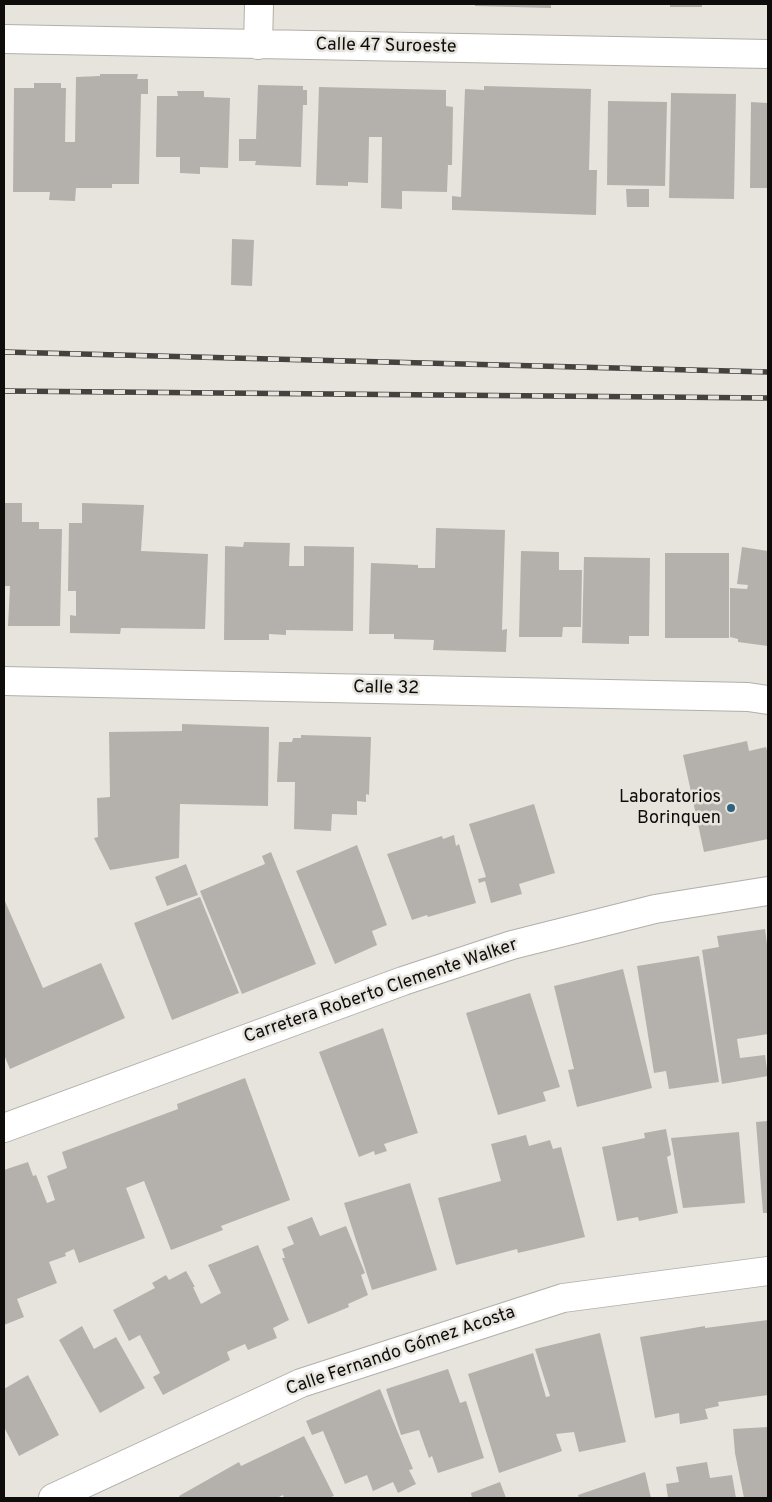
<!DOCTYPE html>
<html>
<head>
<meta charset="utf-8">
<style>
	body { margin:0 }
	#map { position:relative; width:772px; height:1502px; overflow:hidden; background:#e7e4de; font-family:Overpass,sans-serif }
	canvas { display:block }
	.frame { position:absolute; inset:0; border:5px solid #0e0d0b; pointer-events:none }
</style>
</head>
<body>
<div id="map">
<canvas width="772" height="1502"></canvas>
<div class="frame"></div>
</div>
<script>
const context = document.querySelector('canvas').getContext('2d');
context.lineJoin = 'round';
function fillPath(path, color) { context.fillStyle = color; context.fill(path, 'evenodd'); }
function stroke(path, color, width, dash) { context.strokeStyle = color; context.lineWidth = width; context.lineCap = dash ? 'butt' : 'round'; context.setLineDash(dash || []); context.stroke(path); }
function label(font, color, halo, rows, align = 'center') {
  context.font = font + ' Overpass,sans-serif'; context.lineWidth = 5; context.setLineDash([]); context.textBaseline = 'middle'; context.strokeStyle = halo; context.fillStyle = color; for (const [text, x, y, turn = 0] of rows) {
    context.save(); context.translate(x, y); context.rotate((+turn || 0) * Math.PI / 180); context.textAlign = isNaN(turn) ? turn : align; if (halo) context.strokeText(text, 0, 0); context.fillText(text, 0, 0); context.restore();
  }
}
fillPath(new Path2D(`
	M 475,4 L 551,4 L 551,8 L 475,6 Z
	M 670,4 L 702,4 L 702,7 L 670,7 Z
	M 100,74 L 138,74 L 137,79 L 148,79 L 148,94 L 141,94 L 139,184 L 112,184 L 112,188 L 76,188 L 75,201 L 49,200 L 50,192 L 13,192 L 14,88 L 34,88 L 34,83 L 61,83 L 61,88 L 66,88 L 65,142 L 75,142 L 76,77 L 100,76 Z
	M 258,85 L 303,86 L 303,90 L 307,90 L 307,105 L 303,105 L 301,167 L 255,165 L 256,161 L 239,161 L 239,139 L 256,139 Z
	M 484,86 L 591,89 L 589,170 L 597,170 L 596,215 L 452,210 L 452,196 L 461,197 L 465,89 L 484,90 Z
	M 319,87 L 446,90 L 446,106 L 453,107 L 452,165 L 448,165 L 447,192 L 402,191 L 402,209 L 381,208 L 382,137 L 369,137 L 368,183 L 348,182 L 348,186 L 316,185 Z
	M 177,91 L 204,91 L 204,97 L 230,98 L 228,168 L 200,167 L 200,174 L 180,173 L 180,157 L 156,157 L 157,96 L 178,96 Z
	M 671,93 L 736,94 L 734,199 L 669,198 Z
	M 608,101 L 667,102 L 665,186 L 607,185 Z
	M 751,102 L 768,103 L 768,188 L 750,188 Z
	M 626,189 L 649,189 L 649,207 L 627,207 Z
	M 232,239 L 254,240 L 252,286 L 231,285 Z
	M 4,503 L 22,503 L 22,522 L 39,522 L 39,529 L 62,529 L 60,626 L 8,626 L 10,586 L 4,586 Z
	M 82,503 L 144,505 L 141,551 L 208,554 L 205,629 L 121,628 L 120,634 L 70,633 L 70,615 L 76,616 L 76,591 L 68,591 L 69,523 L 82,523 Z
	M 436,528 L 505,530 L 502,630 L 507,629 L 506,652 L 433,650 L 434,640 L 394,639 L 394,634 L 369,634 L 371,563 L 418,565 L 418,568 L 435,568 Z
	M 244,542 L 290,543 L 289,566 L 304,566 L 304,546 L 354,547 L 353,631 L 286,630 L 286,635 L 269,634 L 269,640 L 224,640 L 225,546 L 243,547 Z
	M 742,547 L 768,551 L 768,646 L 738,642 L 738,639 L 730,637 L 730,588 L 747,589 L 748,585 L 737,584 Z
	M 521,551 L 559,552 L 559,570 L 582,570 L 581,627 L 563,627 L 562,637 L 519,637 Z
	M 665,553 L 729,553 L 729,638 L 665,638 Z
	M 584,557 L 650,558 L 649,636 L 629,636 L 629,644 L 582,643 Z
	M 182,724 L 269,727 L 268,806 L 180,804 L 179,858 L 110,870 L 94,838 L 98,837 L 97,798 L 110,797 L 109,732 L 182,731 Z
	M 301,735 L 371,737 L 369,795 L 366,794 L 366,802 L 357,801 L 357,815 L 332,814 L 331,831 L 294,829 L 295,782 L 277,782 L 279,742 L 292,742 L 293,738 L 301,738 Z
	M 747,741 L 749,751 L 766,747 L 768,754 L 768,839 L 704,852 L 683,755 Z
	M 534,804 L 555,873 L 519,884 L 522,894 L 491,903 L 485,881 L 479,883 L 478,879 L 486,877 L 469,824 Z
	M 454,835 L 456,846 L 459,844 L 476,903 L 428,917 L 427,915 L 412,920 L 387,854 L 442,836 L 443,839 Z
	M 357,845 L 387,925 L 372,931 L 377,945 L 335,964 L 296,871 Z
	M 271,852 L 316,964 L 242,994 L 200,891 L 265,864 L 262,856 Z
	M 186,864 L 198,895 L 167,906 L 155,877 Z
	M 200,897 L 239,993 L 172,1020 L 134,923 Z
	M 4,899 L 43,988 L 101,963 L 125,1018 L 10,1069 L 4,1055 Z
	M 765,929 L 768,952 L 768,1034 L 737,1039 L 740,1058 L 765,1055 L 768,1076 L 722,1084 L 702,950 L 719,947 L 717,936 Z
	M 699,956 L 719,1082 L 669,1089 L 666,1071 L 654,1073 L 637,966 Z
	M 623,969 L 652,1088 L 577,1107 L 568,1070 L 574,1069 L 554,986 Z
	M 530,993 L 560,1087 L 543,1092 L 546,1101 L 498,1115 L 466,1013 Z
	M 383,1028 L 418,1133 L 384,1144 L 387,1151 L 375,1155 L 374,1151 L 359,1157 L 319,1052 Z
	M 245,1078 L 290,1200 L 221,1226 L 223,1230 L 171,1250 L 144,1181 L 126,1188 L 145,1238 L 79,1263 L 74,1249 L 65,1253 L 66,1256 L 49,1262 L 57,1283 L 17,1299 L 24,1317 L 4,1325 L 4,1170 L 28,1162 L 33,1176 L 36,1175 L 47,1203 L 55,1200 L 47,1176 L 67,1168 L 62,1152 L 178,1109 L 177,1104 Z
	M 768,1121 L 768,1213 L 763,1213 L 756,1122 Z
	M 666,1129 L 671,1155 L 667,1157 L 678,1213 L 639,1221 L 638,1217 L 617,1221 L 602,1147 L 645,1138 L 644,1133 Z
	M 739,1132 L 745,1203 L 683,1208 L 671,1138 Z
	M 526,1135 L 529,1146 L 550,1140 L 553,1149 L 561,1147 L 585,1237 L 518,1253 L 517,1249 L 456,1265 L 438,1198 L 501,1181 L 491,1144 Z
	M 410,1183 L 437,1270 L 372,1290 L 344,1203 Z
	M 312,1217 L 320,1236 L 346,1226 L 365,1273 L 361,1275 L 368,1295 L 348,1304 L 349,1307 L 308,1324 L 282,1258 L 285,1258 L 282,1249 L 294,1244 L 287,1227 Z
	M 258,1245 L 289,1320 L 273,1328 L 277,1338 L 248,1350 L 245,1344 L 227,1352 L 230,1360 L 163,1395 L 153,1377 L 160,1373 L 140,1335 L 129,1341 L 113,1310 L 155,1288 L 152,1283 L 166,1275 L 169,1280 L 186,1271 L 195,1287 L 193,1287 L 201,1304 L 221,1293 L 208,1265 Z
	M 768,1320 L 768,1395 L 718,1402 L 719,1406 L 705,1409 L 708,1419 L 680,1424 L 679,1413 L 655,1418 L 640,1337 L 705,1326 L 705,1328 Z
	M 82,1326 L 94,1349 L 116,1337 L 145,1388 L 100,1413 L 59,1340 Z
	M 600,1333 L 626,1442 L 579,1452 L 574,1432 L 556,1434 L 562,1451 L 499,1473 L 468,1374 L 533,1353 L 546,1397 L 550,1396 L 535,1349 Z
	M 448,1369 L 460,1403 L 466,1401 L 484,1458 L 438,1473 L 432,1456 L 429,1458 L 419,1430 L 401,1435 L 386,1389 Z
	M 28,1375 L 59,1435 L 19,1456 L 4,1427 L 4,1389 Z
	M 380,1389 L 413,1469 L 409,1470 L 416,1484 L 398,1493 L 393,1482 L 373,1491 L 367,1475 L 345,1484 L 323,1431 L 312,1435 L 306,1421 Z
	M 768,1427 L 768,1498 L 744,1498 L 735,1453 L 733,1429 Z
	M 304,1436 L 334,1496 L 328,1498 L 284,1498 L 283,1495 L 277,1498 L 180,1498 L 179,1496 L 239,1462 L 241,1466 Z
	M 707,1462 L 710,1478 L 732,1475 L 736,1498 L 668,1498 L 666,1484 L 679,1482 L 676,1467 Z
	M 645,1472 L 651,1498 L 579,1498 L 578,1495 Z
	M 500,1482 L 506,1498 L 472,1498 L 471,1493 Z`), '#b4b1ac');
const street = new Path2D(`
	M 4,39 L 768,54
	M 258,45 L 259,4
	M 4,681 L 748,697 L 768,700
	M 53,1498 L 301,1383 L 563,1298 L 768,1271`);
const secondary = new Path2D(`
	M 4,1128 L 403,981 L 512,945 L 655,909 L 768,891`);
stroke(street, '#b2afa9', 30);
stroke(secondary, '#b2afa9', 30);
stroke(street, '#fff', 28);
stroke(secondary, '#fff', 28);
const rail = new Path2D(`
	M 4,352 L 768,372
	M 4,391 L 768,398`);
stroke(rail, '#44423f', 5.5);
stroke(rail, '#e7e4de', 4, [11]);
for (const [x, y, r, color] of [
	[731,808,5,"#2d627e"]
]) { const dot = new Path2D(); dot.arc(x, y, r, 0, 2 * Math.PI); context.fillStyle = color; context.fill(dot); stroke(dot, '#e7e4de', 2); }
label('18px', '#0e0d0b', '#e7e4de', [
	["Calle 47 Suroeste",386,47,1],
	["Calle 32",386,689,1],
	["Carretera Roberto Clemente Walker",381,992,-19],
	["Calle Fernando Gómez Acosta",401,1352,-19]
]);
label('18px', '#0e0d0b', '#e7e4de', [
	["Laboratorios",721,798],
	["Borinquen",721,819]
], 'right');
</script>
</body>
</html>
